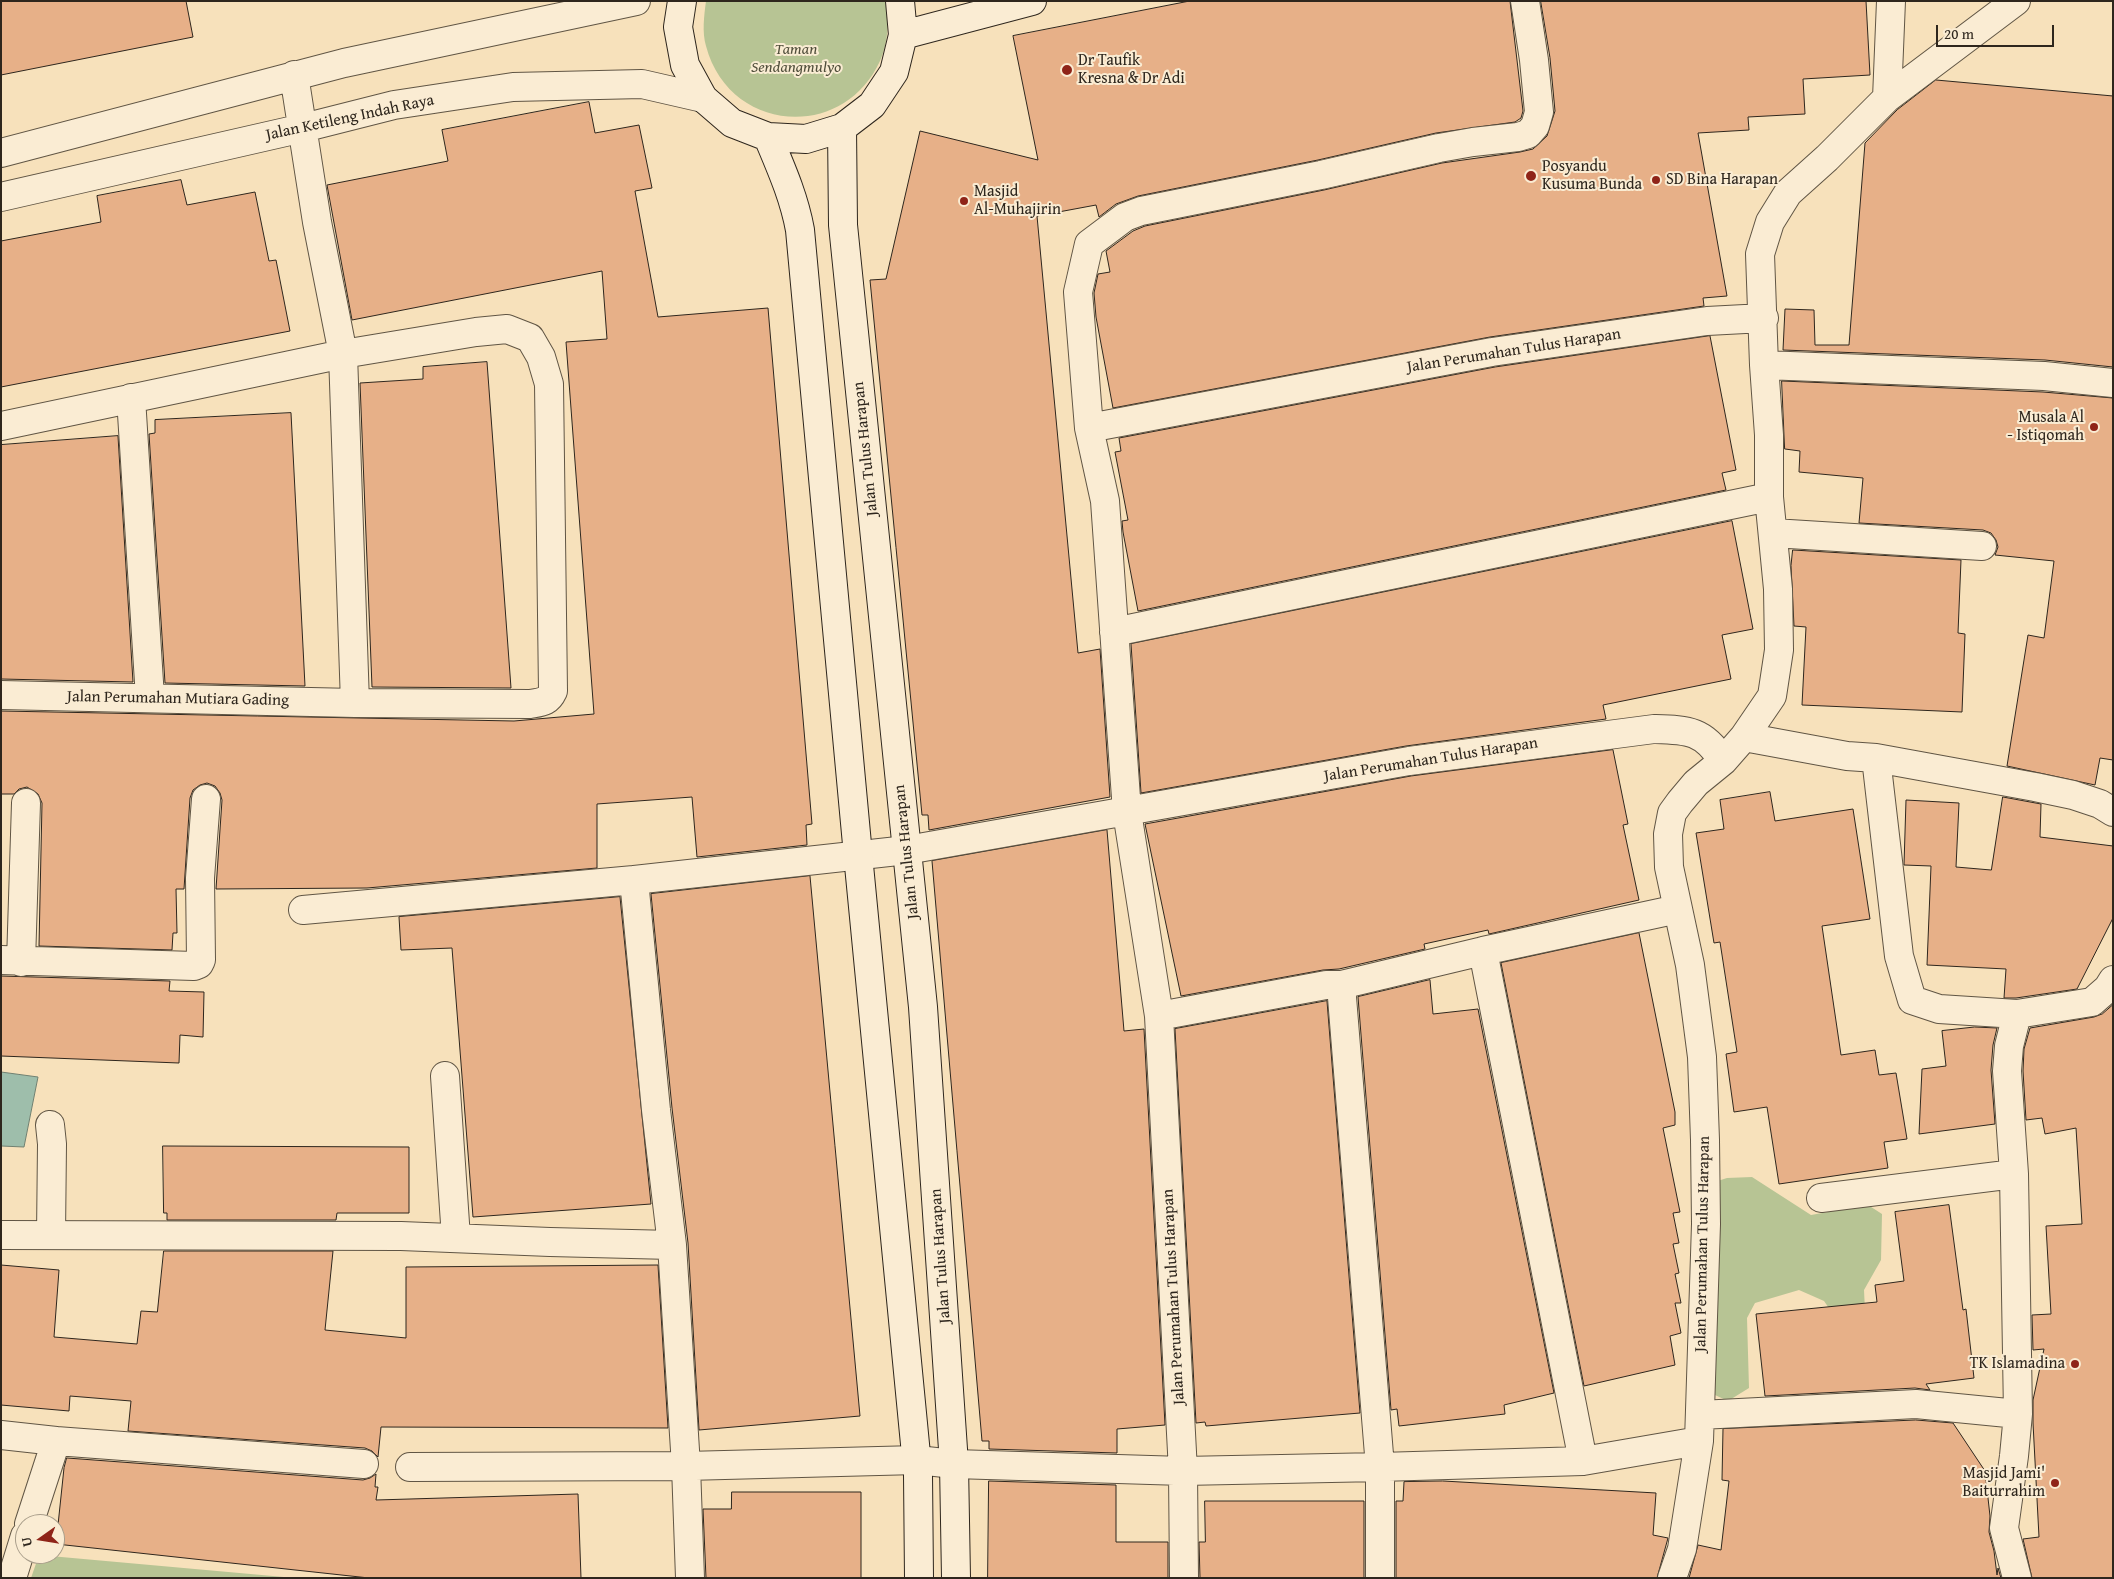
<!DOCTYPE html>
<html>
<head>
<meta charset="utf-8">
<style>
	body { margin:0 }
	#map { position:relative; width:2114px; height:1579px; overflow:hidden; background:#f7e1bb; font-family:"Gentium Book Plus",serif }
	canvas { display:block }
	.frame { position:absolute; inset:0; border:2px solid #2e261d; pointer-events:none }
	.north { position:absolute; left:15px; top:1514px; width:50px; height:50px; box-sizing:border-box; background:#faecd3; border:1px solid #a89d8a; border-radius:50%; rotate:257deg; font-size:14px; font-weight:700; line-height:20px; text-align:center; color:#2e261d }
	.north::after { content:''; display:block; margin:auto; width:18px; height:22px; background:#8f2418; clip-path:polygon(50% 0,100% 100%,50% 72%,0 100%) }
	.scale { position:absolute; left:1936px; top:25px; width:118px; height:22px; box-sizing:border-box; border:2px solid #2e261d; border-top:0; padding-left:6px; font-size:15px; line-height:18px; white-space:nowrap; color:#2e261d; -webkit-text-stroke:4px #faecd3; paint-order:stroke }
</style>
</head>
<body>
<div id="map">
<canvas width="2114" height="1579"></canvas>
<div class="frame"></div>
<div class="north">U</div>
<div class="scale">20 m</div>
</div>
<script>
const context = document.querySelector('canvas').getContext('2d');
context.lineJoin = 'round';
function fillPath(path, color) { context.fillStyle = color; context.fill(path, 'evenodd'); }
function stroke(path, color, width, dash) { context.strokeStyle = color; context.lineWidth = width; context.lineCap = dash ? 'butt' : 'round'; context.setLineDash(dash || []); context.stroke(path); }
function label(font, color, halo, rows, align = 'center') {
  context.font = font + ' "Gentium Book Plus",serif'; context.lineWidth = 4; context.setLineDash([]); context.textBaseline = 'middle'; context.strokeStyle = halo; context.fillStyle = color; for (const [text, x, y, turn = 0] of rows) {
    context.save(); context.translate(x, y); context.rotate((+turn || 0) * Math.PI / 180); context.textAlign = isNaN(turn) ? turn : align; if (halo) context.strokeText(text, 0, 0); context.fillText(text, 0, 0); context.restore();
  }
}
fillPath(new Path2D(`
	M 706,1 L 885,1 C 890,20 888,43 880,61 C 843,142 729,133 706,46 C 702,32 704,16 706,1 Z
	M 1752,1177 L 1811,1215 L 1868,1205 L 1882,1214 L 1881,1260 L 1864,1290 L 1866,1332 L 1840,1324 L 1824,1301 L 1799,1290 L 1755,1303 L 1747,1318 L 1749,1388 L 1728,1401 L 1704,1390 L 1702,1186 L 1727,1178 Z
	M 39,1555 L 295,1578 L 31,1578 Z`), '#b7c494');
const water = new Path2D(`
	M 1,1072 L 38,1077 L 24,1147 L 1,1146 Z`);
fillPath(water, '#9ebeab');
stroke(water, '#718172', 1);
const building = new Path2D(`
	M 1,1 L 186,1 L 193,37 L 1,75 Z
	M 1190,1 L 1510,1 L 1523,111 L 1521,118 L 1515,122 L 1436,133 L 1318,160 L 1138,196 L 1116,204 L 1099,217 L 1096,205 L 1037,216 L 1078,653 L 1100,649 L 1110,797 L 929,830 L 928,815 L 922,815 L 870,280 L 886,279 L 920,131 L 1038,160 L 1013,36 Z
	M 1541,1 L 1866,1 L 1870,75 L 1803,79 L 1805,114 L 1748,117 L 1749,130 L 1698,133 L 1727,296 L 1703,298 L 1704,306 L 1490,337 L 1113,408 L 1096,317 L 1094,293 L 1098,274 L 1110,272 L 1106,251 L 1133,231 L 1145,226 L 1324,190 L 1442,163 L 1520,152 L 1533,149 L 1547,136 L 1555,111 L 1550,58 Z
	M 1936,80 L 2113,96 L 2113,367 L 2045,360 L 1783,350 L 1785,309 L 1814,310 L 1815,345 L 1849,345 L 1865,143 L 1897,110 Z
	M 589,102 L 595,133 L 639,125 L 652,188 L 635,191 L 658,317 L 768,308 L 812,824 L 806,825 L 807,845 L 697,857 L 692,797 L 597,804 L 597,868 L 367,888 L 216,889 L 222,800 L 220,793 L 215,786 L 207,783 L 200,785 L 193,790 L 190,798 L 184,889 L 176,889 L 177,933 L 173,933 L 172,950 L 39,946 L 42,803 L 38,794 L 27,787 L 19,789 L 14,794 L 1,794 L 1,711 L 514,721 L 594,714 L 566,342 L 607,339 L 602,271 L 352,320 L 327,185 L 448,161 L 442,130 Z
	M 181,180 L 187,205 L 255,192 L 269,261 L 276,260 L 290,331 L 1,387 L 1,241 L 101,222 L 97,196 Z
	M 1710,336 L 1736,470 L 1722,473 L 1726,490 L 1138,611 L 1123,532 L 1122,521 L 1128,520 L 1115,452 L 1121,451 L 1119,438 L 1495,367 Z
	M 487,362 L 511,688 L 372,687 L 360,383 L 423,379 L 423,367 Z
	M 1782,381 L 2043,392 L 2113,398 L 2113,760 L 2100,758 L 2095,785 L 2007,766 L 2028,635 L 2044,638 L 2054,561 L 1995,555 L 1998,547 L 1996,540 L 1991,533 L 1983,530 L 1859,523 L 1863,478 L 1799,472 L 1800,451 L 1785,449 Z
	M 291,413 L 305,686 L 165,683 L 149,434 L 155,433 L 155,420 Z
	M 118,436 L 133,682 L 1,679 L 1,445 Z
	M 1732,521 L 1753,629 L 1722,635 L 1731,679 L 1603,705 L 1606,719 L 1406,746 L 1141,793 L 1131,644 Z
	M 1793,550 L 1961,560 L 1958,633 L 1965,634 L 1962,712 L 1802,705 L 1806,627 L 1794,626 L 1791,566 Z
	M 1613,750 L 1628,824 L 1623,825 L 1639,900 L 1489,934 L 1488,930 L 1424,944 L 1425,949 L 1339,969 L 1323,970 L 1181,996 L 1145,824 L 1411,776 Z
	M 1770,792 L 1775,821 L 1853,809 L 1870,919 L 1822,926 L 1841,1055 L 1875,1050 L 1879,1075 L 1896,1073 L 1907,1139 L 1884,1142 L 1888,1168 L 1779,1184 L 1767,1107 L 1734,1112 L 1726,1054 L 1737,1052 L 1720,942 L 1714,943 L 1696,833 L 1724,829 L 1720,800 Z
	M 2003,797 L 2041,804 L 2040,837 L 2113,846 L 2113,918 L 2077,989 L 2016,998 L 2004,998 L 2006,969 L 1927,965 L 1931,866 L 1904,865 L 1906,800 L 1959,803 L 1956,867 L 1991,870 Z
	M 1107,830 L 1124,1031 L 1144,1029 L 1165,1425 L 1117,1429 L 1117,1453 L 989,1449 L 989,1441 L 982,1441 L 932,861 Z
	M 810,876 L 860,1416 L 699,1430 L 688,1243 L 672,1108 L 651,894 Z
	M 620,897 L 651,1204 L 473,1217 L 452,948 L 401,950 L 399,917 Z
	M 1639,933 L 1675,1112 L 1675,1125 L 1663,1128 L 1680,1212 L 1673,1213 L 1679,1243 L 1673,1244 L 1679,1273 L 1675,1274 L 1681,1303 L 1675,1303 L 1681,1333 L 1670,1336 L 1675,1365 L 1584,1386 L 1501,963 Z
	M 1,976 L 170,981 L 169,991 L 204,992 L 203,1037 L 180,1035 L 179,1063 L 1,1056 Z
	M 1430,980 L 1433,1014 L 1478,1009 L 1554,1393 L 1504,1405 L 1505,1414 L 1399,1426 L 1397,1409 L 1391,1410 L 1358,997 Z
	M 1327,1001 L 1360,1413 L 1206,1426 L 1205,1422 L 1196,1423 L 1175,1029 Z
	M 2113,1005 L 2113,1578 L 2032,1578 L 2023,1539 L 2039,1537 L 2033,1423 L 2033,1400 L 2044,1349 L 2033,1350 L 2032,1315 L 2051,1314 L 2046,1226 L 2082,1224 L 2076,1128 L 2045,1134 L 2042,1118 L 2026,1120 L 2023,1071 L 2024,1049 L 2030,1028 L 2094,1017 L 2102,1014 Z
	M 1975,1027 L 1997,1028 L 1993,1045 L 1991,1070 L 1995,1124 L 1919,1134 L 1922,1069 L 1946,1066 L 1942,1031 Z
	M 163,1146 L 409,1147 L 409,1213 L 337,1213 L 336,1220 L 167,1220 L 167,1213 L 164,1213 Z
	M 1949,1205 L 1963,1310 L 1966,1309 L 1974,1378 L 1926,1384 L 1930,1390 L 1915,1388 L 1765,1396 L 1756,1314 L 1877,1302 L 1875,1285 L 1904,1281 L 1895,1212 Z
	M 164,1251 L 333,1251 L 325,1330 L 406,1338 L 406,1267 L 658,1265 L 668,1428 L 381,1427 L 378,1457 L 372,1451 L 365,1448 L 128,1431 L 131,1401 L 70,1396 L 69,1411 L 1,1405 L 1,1265 L 59,1270 L 54,1337 L 137,1344 L 141,1311 L 157,1312 Z
	M 1916,1420 L 1953,1423 L 1985,1471 L 1990,1516 L 1989,1532 L 1994,1551 L 1997,1575 L 1998,1568 L 2001,1578 L 1689,1578 L 1698,1545 L 1721,1550 L 1729,1481 L 1722,1480 L 1723,1429 Z
	M 67,1458 L 363,1480 L 370,1478 L 376,1474 L 375,1487 L 378,1487 L 376,1500 L 578,1494 L 581,1578 L 369,1578 L 56,1544 L 64,1468 Z
	M 989,1481 L 1116,1485 L 1116,1542 L 1168,1542 L 1168,1578 L 988,1578 Z
	M 1443,1481 L 1656,1493 L 1653,1535 L 1668,1538 L 1657,1578 L 1396,1578 L 1396,1501 L 1403,1501 L 1404,1482 Z
	M 732,1492 L 861,1492 L 861,1578 L 706,1578 L 703,1509 L 731,1509 Z
	M 1205,1501 L 1364,1501 L 1364,1578 L 1200,1578 L 1199,1542 L 1205,1542 Z`);
fillPath(building, '#e7b088');
stroke(building, '#2e261d', 1);
const street = new Path2D(`
	M 294,75 L 317,222 L 343,354 L 355,703
	M 1887,98 L 1891,1
	M 1,153 L 344,63 L 636,1
	M 1,197 L 303,128 L 394,105 L 513,87 L 642,84 L 703,98
	M 1764,365 L 2044,376 L 2113,383
	M 131,398 L 150,698
	M 1,426 L 343,354 L 476,332 L 507,329 L 530,338 L 541,357 L 549,384 L 553,691 C 548,702 542,702 530,704 L 355,703 L 1,695
	M 1089,428 L 1492,352 L 1707,321 L 1764,318
	M 1773,533 L 1982,546
	M 1114,632 L 1769,497
	M 1744,737 L 1847,756 L 1876,758 L 2035,787 L 2073,795 L 2100,804 L 2113,812
	M 1876,758 L 1899,956 L 1912,1000 L 1939,1009 L 2017,1014
	M 634,880 L 656,1110 L 672,1245 L 686,1466 L 690,1578
	M 303,910 L 634,880 L 907,850 L 1409,761 L 1654,729 C 1688,730 1704,730 1723,761
	M 1483,951 L 1583,1461
	M 1,960 L 194,966 L 199,964 L 201,960 L 200,878 L 206,799
	M 21,962 L 26,803
	M 1341,985 L 1380,1467 L 1380,1578
	M 1159,1016 L 1326,985 L 1341,985 L 1483,951 L 1678,909
	M 445,1076 L 456,1238
	M 50,1125 L 52,1144 L 51,1235
	M 1821,1198 L 2014,1174
	M 1,1235 L 401,1236 L 550,1242 L 672,1245
	M 1700,1415 L 1916,1404 L 2018,1414
	M 1,1435 L 56,1441 L 29,1524
	M 56,1441 L 364,1464
	M 410,1467 L 686,1466 L 917,1460 L 954,1464 L 1183,1471 L 1380,1467 L 1583,1461 L 1699,1441
	M 12,1578 L 25,1536
	M 1184,1578 L 1183,1471 L 1159,1016 L 1127,812 L 1105,501 L 1089,428 L 1078,292 L 1089,244 L 1125,217 L 1141,211 L 1321,175 L 1439,148 L 1473,142 L 1518,137 L 1528,134 L 1535,126 L 1539,112 L 1534,60 L 1525,1
	M 1672,1578 L 1682,1549 L 1699,1441 L 1706,1224 L 1705,1140 L 1702,1057 L 1690,965 L 1669,867 L 1668,834 L 1672,813 L 1680,802 L 1696,783 L 1723,761 L 1744,737 L 1772,696 L 1779,650 L 1778,589 L 1769,497 L 1769,435 L 1764,365 L 1760,254 L 1770,222 L 1788,193 L 1827,158 L 1887,98 L 2016,1
	M 2017,1578 L 2004,1528 L 2014,1456 L 2018,1414 L 2014,1174 L 2007,1071 L 2009,1046 L 2017,1014 L 2092,1002 L 2108,988 L 2113,980`);
const secondary = new Path2D(`
	M 682,1 L 678,27 L 685,65 L 703,98 L 732,123 L 768,137 L 806,139 L 842,128 L 872,105 L 894,72 L 903,35 L 900,1
	M 903,35 L 1032,1
	M 842,128 L 843,225 L 923,1007 L 954,1464 L 956,1578
	M 768,137 C 781,168 794,197 800,230 L 858,855 L 918,1475 L 919,1578`);
stroke(street, '#605544', 30);
stroke(secondary, '#2e261d', 30);
stroke(street, '#faecd3', 28);
stroke(secondary, '#faecd3', 28);
for (const [x, y, r, color] of [
	[1067,70,6,"#8f2418"],
	[1531,176,6,"#8f2418"],
	[1656,180,5,"#8f2418"],
	[964,201,5,"#8f2418"],
	[2094,427,5,"#8f2418"],
	[2075,1364,5,"#8f2418"],
	[2055,1483,5,"#8f2418"]
]) { const dot = new Path2D(); dot.arc(x, y, r, 0, 2 * Math.PI); context.fillStyle = color; context.fill(dot); stroke(dot, '#faecd3', 2); }
label('italic 16px', '#504e3b', '#faecd3', [
	["Taman",796,50],
	["Sendangmulyo",796,68]
]);
label('16px', '#2e261d', '#faecd3', [
	["Dr Taufik",1078,61],
	["Kresna & Dr Adi",1078,79],
	["Posyandu",1542,167],
	["Kusuma Bunda",1542,185],
	["SD Bina Harapan",1666,180],
	["Masjid",974,192],
	["Al-Muhajirin",974,210],
	["Musala Al",2084,418,"right"],
	["- Istiqomah",2084,436,"right"],
	["TK Islamadina",2065,1364,"right"],
	["Masjid Jami'",2045,1474,"right"],
	["Baiturrahim",2045,1492,"right"]
], 'left');
label('16px', '#2e261d', '#faecd3', [
	["Jalan Ketileng Indah Raya",350,118,-12],
	["Jalan Perumahan Tulus Harapan",1514,351,-9],
	["Jalan Tulus Harapan",866,449,-96],
	["Jalan Perumahan Mutiara Gading",178,699,1],
	["Jalan Perumahan Tulus Harapan",1431,760,-9],
	["Jalan Tulus Harapan",907,852,-96],
	["Jalan Perumahan Tulus Harapan",1703,1244,-89],
	["Jalan Tulus Harapan",941,1256,-94],
	["Jalan Perumahan Tulus Harapan",1174,1297,-93]
]);
</script>
</body>
</html>
